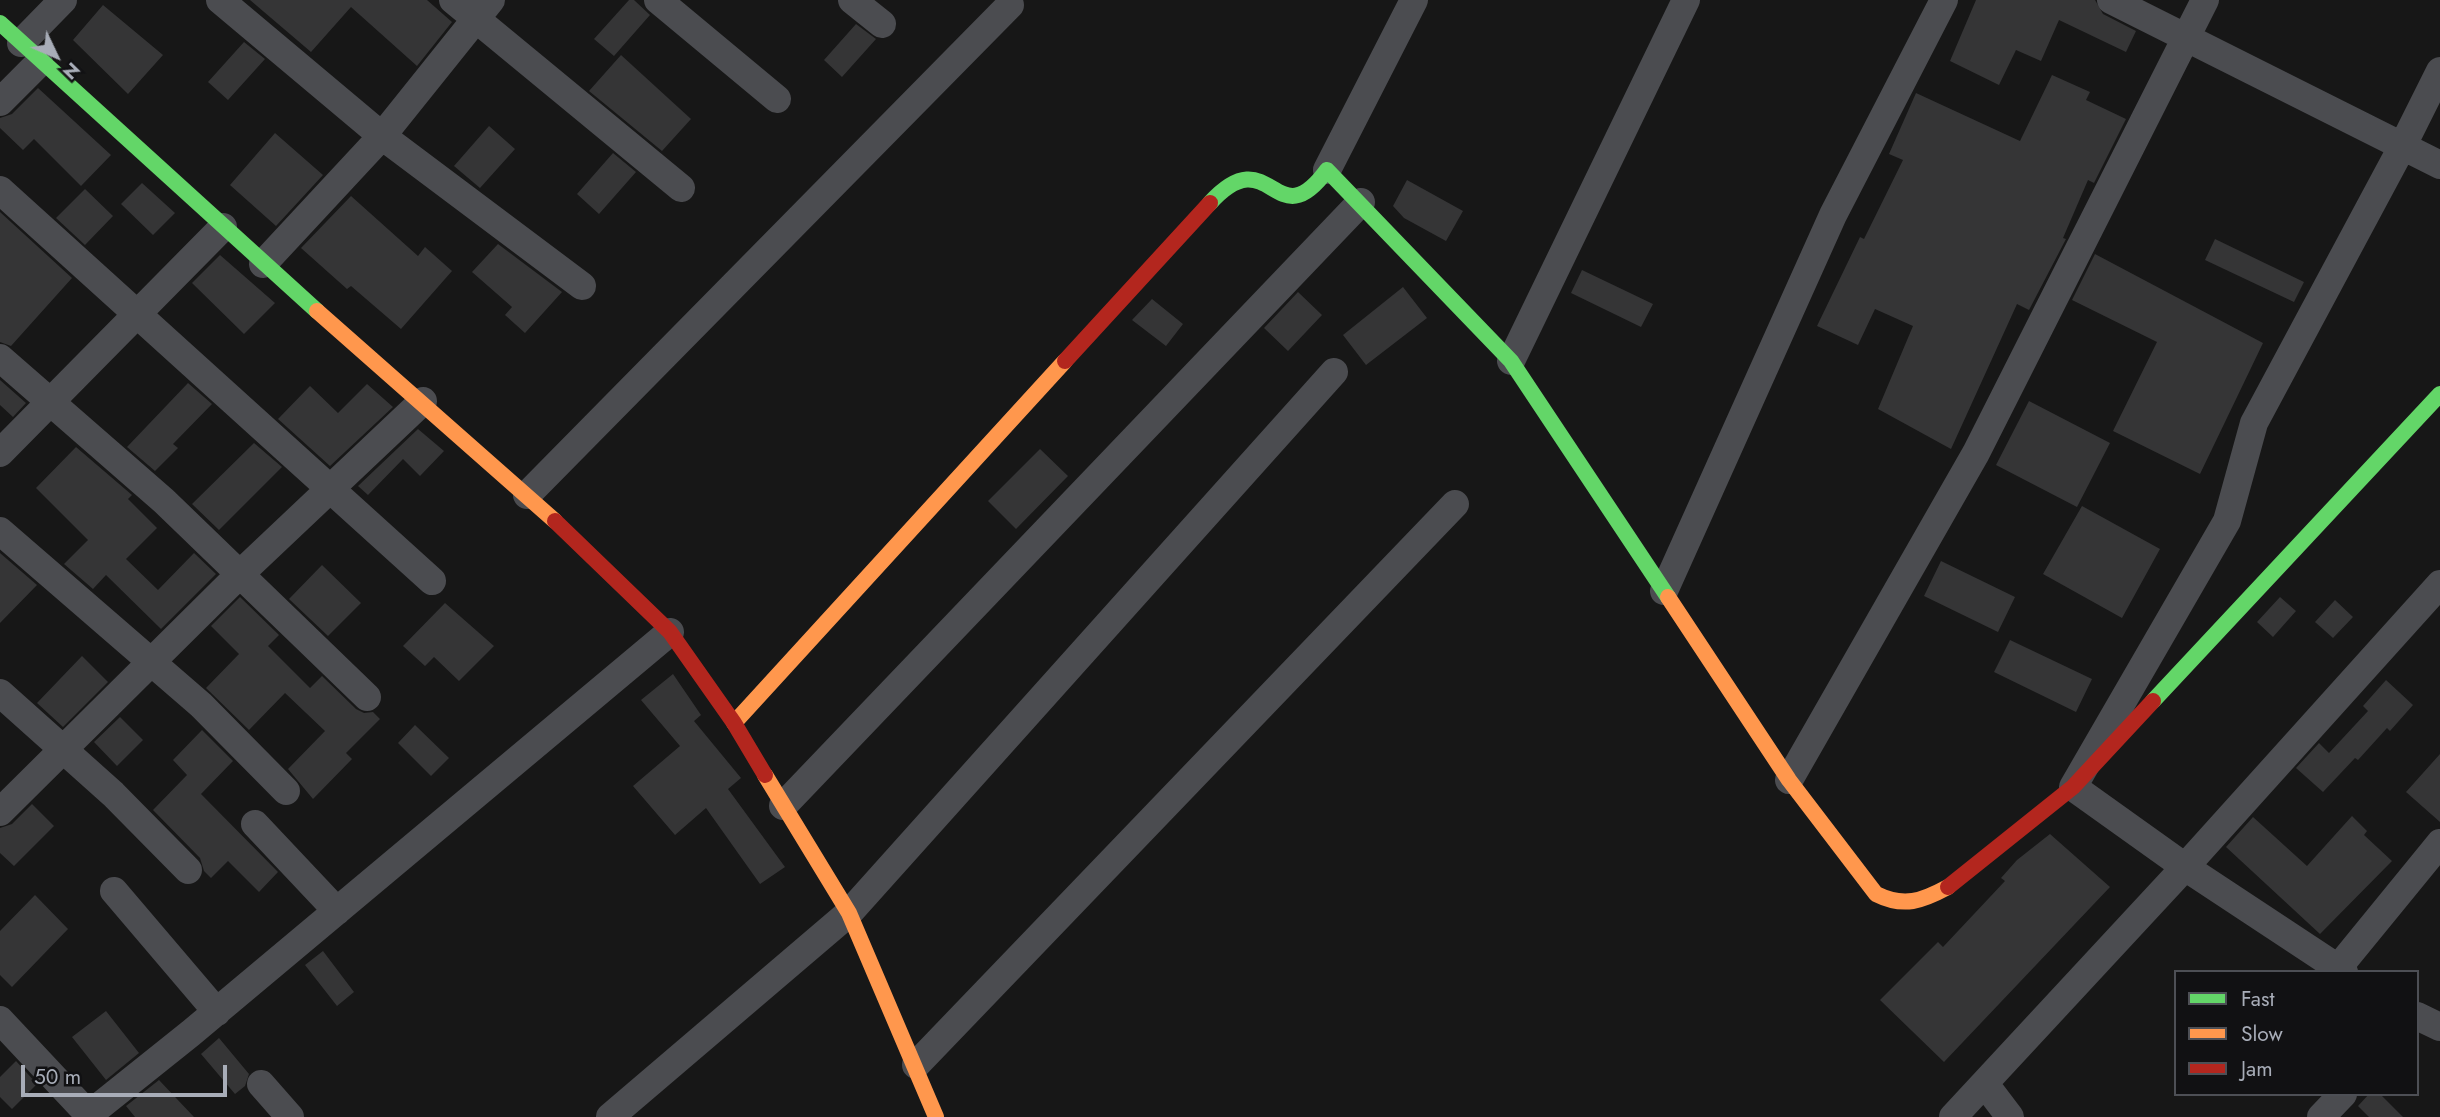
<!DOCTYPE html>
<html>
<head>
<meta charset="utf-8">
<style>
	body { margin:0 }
	#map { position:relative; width:2440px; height:1117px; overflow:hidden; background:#171717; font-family:Jost,sans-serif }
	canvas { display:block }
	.legend { position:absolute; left:2174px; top:970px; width:245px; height:126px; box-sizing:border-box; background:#111113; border:2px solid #4d4f55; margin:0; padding:9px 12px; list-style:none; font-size:21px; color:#a8adb8 }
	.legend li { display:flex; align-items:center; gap:14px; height:35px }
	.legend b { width:35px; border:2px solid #4d4f55 }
	.north { position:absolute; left:21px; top:21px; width:70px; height:70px; -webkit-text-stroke:5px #111113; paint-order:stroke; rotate:134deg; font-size:19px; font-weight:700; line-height:28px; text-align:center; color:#a8adb8 }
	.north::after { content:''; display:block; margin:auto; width:24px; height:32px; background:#a8adb8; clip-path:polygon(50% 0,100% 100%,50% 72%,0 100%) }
	.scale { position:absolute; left:21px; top:1065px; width:206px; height:32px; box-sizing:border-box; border:4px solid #a8adb8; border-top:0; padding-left:9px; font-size:21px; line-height:24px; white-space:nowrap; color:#a8adb8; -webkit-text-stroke:5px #111113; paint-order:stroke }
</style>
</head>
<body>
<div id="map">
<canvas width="2440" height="1117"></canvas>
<ul class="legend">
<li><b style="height:9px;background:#63d668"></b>Fast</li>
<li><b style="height:9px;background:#ff974d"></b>Slow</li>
<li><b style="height:9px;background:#b3261e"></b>Jam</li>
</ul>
<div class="north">N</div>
<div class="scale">50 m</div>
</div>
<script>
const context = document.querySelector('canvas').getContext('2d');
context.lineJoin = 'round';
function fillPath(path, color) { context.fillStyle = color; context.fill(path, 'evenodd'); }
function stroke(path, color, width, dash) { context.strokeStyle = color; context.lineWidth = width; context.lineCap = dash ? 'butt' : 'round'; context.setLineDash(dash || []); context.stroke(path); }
fillPath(new Path2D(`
	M 250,0 L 427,0 L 452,22 L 417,66 L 351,7 L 311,52 Z
	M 629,0 L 634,0 L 650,15 L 614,56 L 594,39 Z
	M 1976,0 L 2095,0 L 2103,14 L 2136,31 L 2126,52 L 2059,20 L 2041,61 L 2016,50 L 1999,85 L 1950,61 Z
	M 103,5 L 163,55 L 128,94 L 73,40 Z
	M 856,24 L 876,39 L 842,77 L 824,60 Z
	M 244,42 L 265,59 L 228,100 L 208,82 Z
	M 621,55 L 691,119 L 662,151 L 589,91 Z
	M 2052,75 L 2090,92 L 2086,100 L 2126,119 L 2094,183 L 2088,180 L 2063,238 L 2066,239 L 2029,310 L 2017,304 L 1951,449 L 1878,409 L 1913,326 L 1875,309 L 1858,345 L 1817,326 L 1860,237 L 1864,239 L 1903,160 L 1889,154 L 1916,93 L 2020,141 Z
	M 38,88 L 111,155 L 81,186 L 34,139 L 23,150 L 0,128 L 0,118 L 12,114 Z
	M 489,126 L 515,149 L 480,188 L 454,166 Z
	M 275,133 L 323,175 L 276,226 L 230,185 Z
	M 613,153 L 636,172 L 599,214 L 577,194 Z
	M 1407,180 L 1463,211 L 1446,241 L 1404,218 L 1393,206 Z
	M 142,183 L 175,213 L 153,235 L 121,204 Z
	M 85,189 L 113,216 L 85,245 L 56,218 Z
	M 351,196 L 418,256 L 425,247 L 452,271 L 401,329 L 351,286 L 347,289 L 301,248 Z
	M 0,212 L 72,278 L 11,346 L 0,342 Z
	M 2215,239 L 2304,282 L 2294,302 L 2205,260 Z
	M 498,244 L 562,292 L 525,333 L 505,315 L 512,307 L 472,272 Z
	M 2095,254 L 2263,343 L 2200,474 L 2113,431 L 2157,342 L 2072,300 Z
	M 220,255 L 275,303 L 244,334 L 192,283 Z
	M 1582,270 L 1653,304 L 1641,327 L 1571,293 Z
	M 1403,287 L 1427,318 L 1366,365 L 1343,335 Z
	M 1298,292 L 1322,315 L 1288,351 L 1264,328 Z
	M 1152,299 L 1183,324 L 1166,346 L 1132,320 Z
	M 0,380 L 26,403 L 13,417 L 0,405 Z
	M 188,383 L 212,404 L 173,444 L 178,448 L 155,471 L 127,447 Z
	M 367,384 L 393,407 L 330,466 L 278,419 L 310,386 L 338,413 Z
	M 2029,401 L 2110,443 L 2077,507 L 1996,465 Z
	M 418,429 L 444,451 L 420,476 L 403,459 L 368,495 L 358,486 Z
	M 254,443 L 282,467 L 219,530 L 192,504 Z
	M 76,447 L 132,495 L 128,499 L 157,528 L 126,559 L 158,590 L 194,553 L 216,574 L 161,629 L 106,575 L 93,589 L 64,564 L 88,540 L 36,488 Z
	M 1040,449 L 1068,476 L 1016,529 L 988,501 Z
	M 2082,506 L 2160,549 L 2122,618 L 2043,574 Z
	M 0,553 L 37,585 L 0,623 Z
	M 1941,561 L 2015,597 L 1998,632 L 1924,596 Z
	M 322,565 L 361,603 L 328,636 L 289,599 Z
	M 240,597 L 279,635 L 268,646 L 310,688 L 322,676 L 356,709 L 364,713 L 373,712 L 380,719 L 346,753 L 352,759 L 313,799 L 288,769 L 325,731 L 285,693 L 249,730 L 206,688 L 239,654 L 211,626 Z
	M 2280,597 L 2296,611 L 2273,637 L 2257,622 Z
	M 2335,600 L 2353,617 L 2333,638 L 2315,622 Z
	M 445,603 L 494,646 L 459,681 L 434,657 L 425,666 L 403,646 Z
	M 2010,640 L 2092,679 L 2076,712 L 1994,672 Z
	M 82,656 L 108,682 L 63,727 L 37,703 Z
	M 673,674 L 701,715 L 694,721 L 741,778 L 728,789 L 785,867 L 760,884 L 706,808 L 675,835 L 633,786 L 680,746 L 641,700 Z
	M 2386,680 L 2413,705 L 2390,731 L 2387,728 L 2358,760 L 2355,758 L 2323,792 L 2296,768 L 2319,743 L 2329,753 L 2368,711 L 2363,706 Z
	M 120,717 L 143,740 L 117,766 L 94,742 Z
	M 415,725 L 449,758 L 431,776 L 398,743 Z
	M 202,730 L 233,761 L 201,794 L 278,872 L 259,892 L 228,861 L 211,878 L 204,871 L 200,858 L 153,810 L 187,775 L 173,760 Z
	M 2440,754 L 2440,822 L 2406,792 Z
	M 32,804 L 54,826 L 14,866 L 0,853 L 0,828 L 12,824 Z
	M 2352,816 L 2367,831 L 2364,835 L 2392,861 L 2320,934 L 2226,847 L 2253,817 L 2307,866 Z
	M 2050,834 L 2110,887 L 1944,1062 L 1880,1000 L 1938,942 L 1943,947 L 2005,881 L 2001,878 L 2017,860 Z
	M 35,895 L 68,929 L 12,987 L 0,975 L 0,931 Z
	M 323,951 L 354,992 L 337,1006 L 305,965 Z
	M 106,1011 L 139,1053 L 106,1080 L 72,1037 Z
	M 219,1038 L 249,1074 L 245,1086 L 235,1094 L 201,1054 Z
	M 16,1061 L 37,1084 L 12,1109 L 0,1097 L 0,1077 Z
	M 159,1080 L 194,1117 L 135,1117 L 126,1106 Z
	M 2369,1094 L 2380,1094 L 2403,1117 L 2369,1117 L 2358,1106 Z`), '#353536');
stroke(new Path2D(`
	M 220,0 L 382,136 L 582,286
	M 453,0 L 681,188
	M 658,0 L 777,99
	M 852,0 L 882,24
	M 2111,0 L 2440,165
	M 21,43 L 63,0
	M 0,102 L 39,63
	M 1327,170 L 1414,0
	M 0,190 L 432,581
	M 263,264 L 382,136 L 491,0
	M 0,358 L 164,501 L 367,697
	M 1511,361 L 1686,0
	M 0,453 L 223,227
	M 527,495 L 1010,5
	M 0,531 L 201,705 L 286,791
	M 1664,591 L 1833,215 L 1944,0
	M 0,693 L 113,794 L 188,870
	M 1789,780 L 1976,453 L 2205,0
	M 783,806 L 1361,202
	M 0,812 L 240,574 L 423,401
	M 255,824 L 337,911
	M 114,891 L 217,1012
	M 2338,968 L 2440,843
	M 2344,972 L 2185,867 L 2073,787 L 2227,521 L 2254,423 L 2402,147 L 2440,71
	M 2417,1016 L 2440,1027
	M 0,1020 L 91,1117
	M 916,1065 L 1455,504
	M 261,1084 L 290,1117
	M 1985,1084 L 2010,1117
	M 86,1117 L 191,1033 L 670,632
	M 610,1117 L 849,913 L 1334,372
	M 1953,1117 L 2185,867 L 2440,584
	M 2321,1117 L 2343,1094`), '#4b4c50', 28);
stroke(new Path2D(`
	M 0,23 L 317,311
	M 1210,203 C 1271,136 1275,241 1327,170 L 1511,361 L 1668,597
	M 2153,701 L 2440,394`), '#63d668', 16);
stroke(new Path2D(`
	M 317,311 L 555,521
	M 1668,597 L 1789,780 L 1876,894 C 1904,908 1922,901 1948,887
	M 734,723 L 1065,361
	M 765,775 L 849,913 L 936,1117`), '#ff974d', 16);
stroke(new Path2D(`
	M 1065,361 L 1210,203
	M 555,521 L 670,632 L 734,723 L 765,775
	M 1948,887 L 2073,787 L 2153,701`), '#b3261e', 16);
</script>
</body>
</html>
